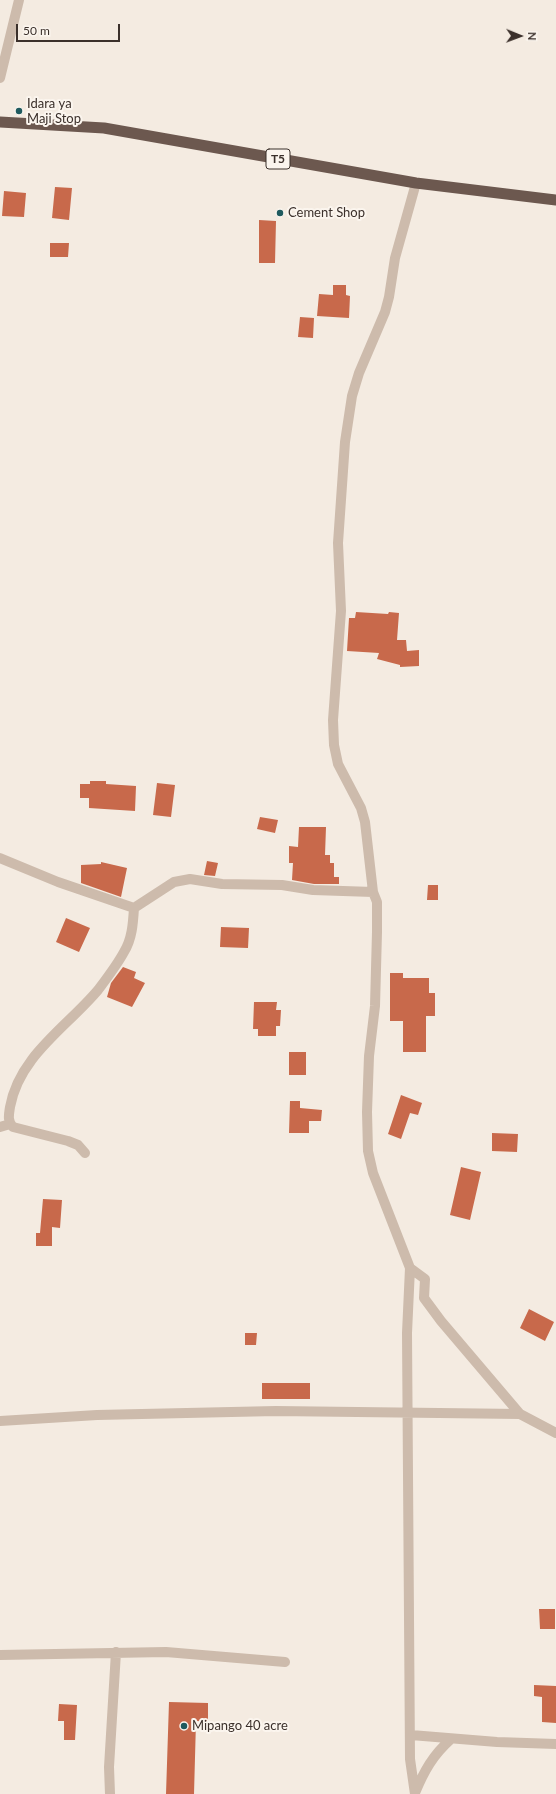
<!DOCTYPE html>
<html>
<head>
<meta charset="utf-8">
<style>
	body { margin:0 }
	#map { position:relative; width:556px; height:1794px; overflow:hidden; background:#f4ebe1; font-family:Lato,sans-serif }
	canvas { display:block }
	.north { position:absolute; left:500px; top:16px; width:40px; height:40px; -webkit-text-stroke:3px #fbf5ee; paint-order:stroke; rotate:91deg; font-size:11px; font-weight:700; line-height:16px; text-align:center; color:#3b302b }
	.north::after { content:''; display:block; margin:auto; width:14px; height:18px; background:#3b302b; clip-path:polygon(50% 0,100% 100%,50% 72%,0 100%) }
	.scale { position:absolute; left:16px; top:24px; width:104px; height:18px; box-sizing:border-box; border:2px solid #3b302b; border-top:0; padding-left:5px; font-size:12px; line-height:14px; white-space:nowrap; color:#3b302b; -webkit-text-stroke:3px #fbf5ee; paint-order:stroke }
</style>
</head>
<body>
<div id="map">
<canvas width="556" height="1794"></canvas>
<div class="north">N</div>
<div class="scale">50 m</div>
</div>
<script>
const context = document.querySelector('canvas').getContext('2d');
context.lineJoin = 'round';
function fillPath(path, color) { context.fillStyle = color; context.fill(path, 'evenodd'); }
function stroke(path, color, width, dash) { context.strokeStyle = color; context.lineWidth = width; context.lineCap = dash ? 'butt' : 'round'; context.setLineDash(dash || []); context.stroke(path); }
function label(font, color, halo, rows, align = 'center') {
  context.font = font + ' Lato,sans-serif'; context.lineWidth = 4; context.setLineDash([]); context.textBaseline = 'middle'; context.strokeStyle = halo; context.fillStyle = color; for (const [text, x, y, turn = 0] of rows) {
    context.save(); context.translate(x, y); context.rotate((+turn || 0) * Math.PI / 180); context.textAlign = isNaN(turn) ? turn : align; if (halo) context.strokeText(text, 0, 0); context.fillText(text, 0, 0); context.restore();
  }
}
fillPath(new Path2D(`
	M 55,187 L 72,188 L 69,220 L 52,218 Z
	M 4,191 L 26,193 L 24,217 L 2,216 Z
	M 259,220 L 276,221 L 275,263 L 259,263 Z
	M 50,243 L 69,243 L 68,257 L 50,257 Z
	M 333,285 L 346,285 L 346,295 L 350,296 L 349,318 L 317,316 L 319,294 L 333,295 Z
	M 300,317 L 314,318 L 313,338 L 298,337 Z
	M 356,612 L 388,614 L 389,612 L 399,613 L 397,640 L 406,640 L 407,651 L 419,650 L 419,666 L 400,667 L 400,665 L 377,659 L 379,653 L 347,651 L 349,618 L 355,618 Z
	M 90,781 L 106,781 L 106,784 L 136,786 L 135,811 L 89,808 L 89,798 L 80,798 L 80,784 L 90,784 Z
	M 157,783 L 175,785 L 171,817 L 153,815 Z
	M 260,817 L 278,820 L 275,833 L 257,829 Z
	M 299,827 L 326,827 L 325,855 L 330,855 L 330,863 L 334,863 L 334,877 L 339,877 L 339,884 L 314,884 L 292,880 L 293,863 L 289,863 L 289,846 L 298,847 Z
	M 207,861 L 218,863 L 215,876 L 204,875 Z
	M 101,862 L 127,868 L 121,897 L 81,883 L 81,865 L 101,864 Z
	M 428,885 L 438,885 L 438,900 L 427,900 Z
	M 66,918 L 90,928 L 79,952 L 56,942 Z
	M 221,927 L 249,928 L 248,948 L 220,947 Z
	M 123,967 L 136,972 L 134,978 L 145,983 L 132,1007 L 107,997 L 111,983 Z
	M 390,973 L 403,973 L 403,978 L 429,978 L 429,993 L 435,993 L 435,1016 L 426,1016 L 426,1052 L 403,1052 L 403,1021 L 390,1021 Z
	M 254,1002 L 277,1002 L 276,1010 L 281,1010 L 280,1026 L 276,1026 L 276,1036 L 258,1036 L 258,1029 L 253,1029 Z
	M 289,1052 L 306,1052 L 306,1075 L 289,1075 Z
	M 401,1095 L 422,1103 L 418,1115 L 410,1113 L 401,1139 L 388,1134 Z
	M 290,1101 L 300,1101 L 300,1108 L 322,1110 L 321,1121 L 309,1121 L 309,1133 L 289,1133 Z
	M 492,1133 L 518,1134 L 517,1152 L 492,1151 Z
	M 461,1167 L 481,1172 L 470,1220 L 450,1215 Z
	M 43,1199 L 62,1200 L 60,1228 L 52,1227 L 52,1246 L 36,1246 L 36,1233 L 40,1233 Z
	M 529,1309 L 554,1322 L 545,1341 L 520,1328 Z
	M 245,1333 L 257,1333 L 256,1345 L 245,1345 Z
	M 262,1383 L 310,1383 L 310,1399 L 262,1399 Z
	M 539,1609 L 555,1609 L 555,1629 L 540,1629 Z
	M 534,1685 L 556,1686 L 556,1723 L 542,1722 L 542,1697 L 534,1696 Z
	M 169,1702 L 208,1703 L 208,1722 L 196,1721 L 194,1794 L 166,1794 Z
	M 59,1704 L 77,1705 L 75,1740 L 64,1740 L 64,1721 L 58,1721 Z`), '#c8694b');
stroke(new Path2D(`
	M 0,78 L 19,0
	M 0,858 L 58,882 L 134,908 L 174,882 L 190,879 L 222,884 L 282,885 L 313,890 L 373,892
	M 0,1127 L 10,1124
	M 85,1153 L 78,1145 L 68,1141 L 13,1127 C 7,1121 9,1114 10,1107 C 19,1056 67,1027 98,990 C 107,978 117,965 124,952 C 132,939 133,924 134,908
	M 410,1268 L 425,1279 L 424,1298 L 441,1321 L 520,1414 L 556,1433
	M 0,1421 L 97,1415 L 276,1411 L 520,1414
	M 0,1655 L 166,1652 L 285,1662
	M 411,1735 L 497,1742 L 556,1744
	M 415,1793 C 424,1771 433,1755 451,1739
	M 110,1794 L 109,1767 L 116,1652
	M 415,1794 L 410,1759 L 407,1333 L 410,1268 L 373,1173 L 368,1151 L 367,1112 L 369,1056 L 375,1006 L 377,932 L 377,902 L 373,892 L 365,822 L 361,808 L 338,764 L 334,745 L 333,720 L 341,611 L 338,543 L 345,442 L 352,396 L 359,373 L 385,312 L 389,297 L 395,258 L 416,183`), '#cdbbac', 10);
stroke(new Path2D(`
	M 0,122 L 104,128 L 416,183 L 556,200`), '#6c584f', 11);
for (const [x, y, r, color] of [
	[19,111,4,"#1f5a5e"],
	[280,213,4,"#1f5a5e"],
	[184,1726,4,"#1f5a5e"]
]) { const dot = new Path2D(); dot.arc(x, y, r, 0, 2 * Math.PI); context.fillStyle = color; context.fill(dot); stroke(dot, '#fbf5ee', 1.5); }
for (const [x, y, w] of [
	[278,159,24]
]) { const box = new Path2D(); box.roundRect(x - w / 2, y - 10, w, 20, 3); context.fillStyle = '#fbf5ee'; context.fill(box); stroke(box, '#3b302b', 1); }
label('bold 12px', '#3b302b', null, [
	["T5",278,159]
]);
label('13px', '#3b302b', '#fbf5ee', [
	["Idara ya",27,104],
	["Maji Stop",27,119],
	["Cement Shop",288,213],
	["Mipango 40 acre",192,1726]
], 'left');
</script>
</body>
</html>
